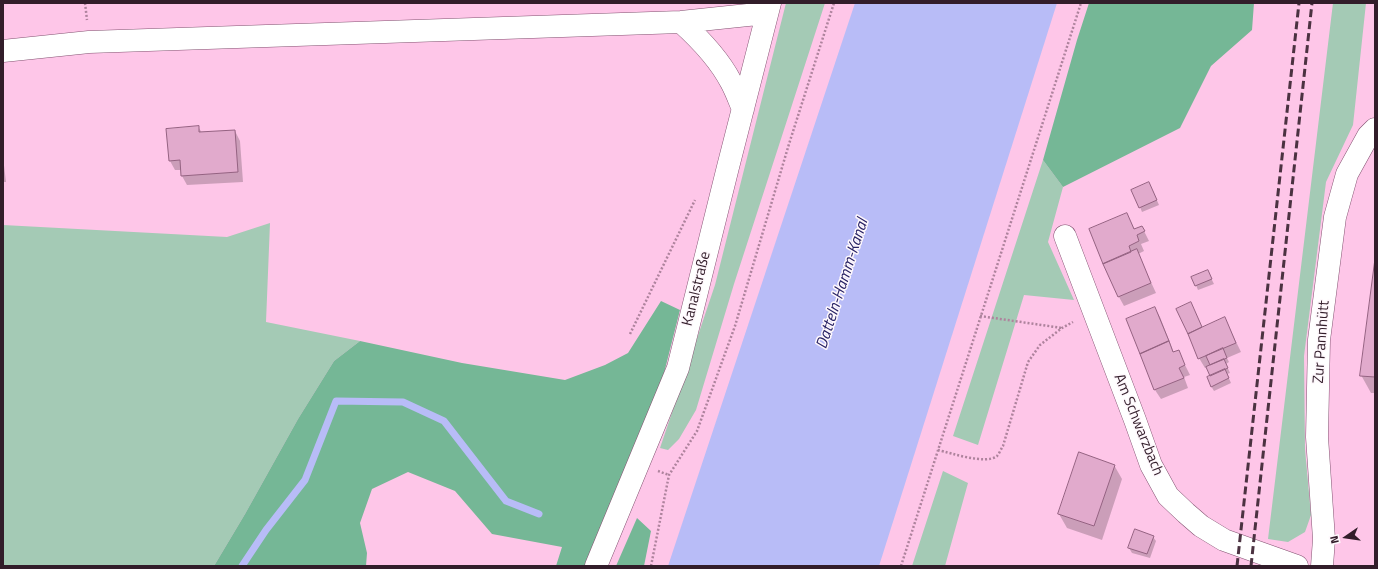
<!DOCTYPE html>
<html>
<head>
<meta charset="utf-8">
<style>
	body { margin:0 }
	#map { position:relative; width:1378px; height:569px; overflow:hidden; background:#fec6e8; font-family:"Titillium Web",sans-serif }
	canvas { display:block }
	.frame { position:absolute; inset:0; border:4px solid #321d2a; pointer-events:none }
	.north { position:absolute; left:1326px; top:517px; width:40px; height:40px; -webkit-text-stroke:3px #fef8fc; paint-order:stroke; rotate:257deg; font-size:11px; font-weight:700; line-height:16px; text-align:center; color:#321d2a }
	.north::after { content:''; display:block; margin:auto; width:14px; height:18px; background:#321d2a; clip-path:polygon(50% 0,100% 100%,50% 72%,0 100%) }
</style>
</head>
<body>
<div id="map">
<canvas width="1378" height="569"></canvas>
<div class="frame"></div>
<div class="north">N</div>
</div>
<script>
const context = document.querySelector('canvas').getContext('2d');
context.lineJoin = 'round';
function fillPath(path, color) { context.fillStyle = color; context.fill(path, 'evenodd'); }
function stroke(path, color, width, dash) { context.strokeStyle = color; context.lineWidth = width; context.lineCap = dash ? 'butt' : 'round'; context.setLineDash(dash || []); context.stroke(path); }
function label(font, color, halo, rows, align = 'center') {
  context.font = font + ' "Titillium Web",sans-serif'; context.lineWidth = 3; context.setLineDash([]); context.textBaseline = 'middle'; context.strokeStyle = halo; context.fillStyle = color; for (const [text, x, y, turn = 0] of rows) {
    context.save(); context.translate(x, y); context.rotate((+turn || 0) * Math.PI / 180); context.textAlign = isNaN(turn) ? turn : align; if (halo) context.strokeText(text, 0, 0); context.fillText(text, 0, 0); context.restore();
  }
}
fillPath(new Path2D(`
	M 786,3 L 825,3 L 734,284 L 696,410 L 679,439 L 668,450 L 660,448 L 715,285 Z
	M 1333,3 L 1366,3 L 1353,125 L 1326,182 L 1304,356 L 1305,449 L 1311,515 L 1305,532 L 1288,542 L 1268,539 Z
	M 1043,160 L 1063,187 L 1048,242 L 1074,300 L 1024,295 L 978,445 L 953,436 Z
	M 270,223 L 266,322 L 360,341 L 334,361 L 298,419 L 245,514 L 214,566 L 3,566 L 3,225 L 227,237 Z
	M 943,471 L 968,483 L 945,566 L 912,566 Z`), '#a4cab5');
fillPath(new Path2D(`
	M 1089,3 L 1254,3 L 1252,30 L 1211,66 L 1180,128 L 1063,187 L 1043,160 L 1077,40 Z
	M 661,301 L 680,310 L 660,389 L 585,566 L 556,566 L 562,547 L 492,534 L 455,491 L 408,472 L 372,489 L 360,523 L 367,553 L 366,566 L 214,566 L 245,514 L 298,419 L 334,361 L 360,341 L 462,363 L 565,380 L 605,365 L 628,353 Z
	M 637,518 L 651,531 L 644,566 L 616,566 Z`), '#75b796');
fillPath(new Path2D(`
	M 855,3 L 1057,3 L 879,566 L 668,566 Z`), '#b8bcf7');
fillPath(new Path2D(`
	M 199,128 L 202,133 L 235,131 L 240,141 L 243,182 L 187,185 L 182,176 L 181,170 L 175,170 L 170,161 Z
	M 3,157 L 6,182 L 3,182 Z
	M 1151,187 L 1159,205 L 1142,212 L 1140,207 Z
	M 1127,215 L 1135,230 L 1142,227 L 1149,241 L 1141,244 L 1144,251 L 1138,254 L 1156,293 L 1124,306 L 1119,297 L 1090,230 Z
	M 1375,267 L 1375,393 L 1371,393 L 1361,375 Z
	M 1210,276 L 1214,284 L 1198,290 L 1193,278 Z
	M 1155,308 L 1160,317 L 1174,353 L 1178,351 L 1190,375 L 1184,377 L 1188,388 L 1161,399 L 1155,390 L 1127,319 Z
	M 1193,308 L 1202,329 L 1225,319 L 1241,352 L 1227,358 L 1229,362 L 1226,364 L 1230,373 L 1227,374 L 1231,383 L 1214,391 L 1211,386 L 1211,377 L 1207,367 L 1205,368 L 1199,358 L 1177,309 Z
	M 1114,465 L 1122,479 L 1102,540 L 1067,528 L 1059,514 Z
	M 1153,537 L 1156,541 L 1150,558 L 1132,553 L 1129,548 Z`), '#0003');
stroke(new Path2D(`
	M 242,566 L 266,530 L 305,480 L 336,401 L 403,402 L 444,421 L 506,501 L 539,514`), '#b8bcf7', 7);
const building = new Path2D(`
	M 199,126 L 199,132 L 235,130 L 238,172 L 181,176 L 180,160 L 169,161 L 166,129 Z
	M 1149,182 L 1157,200 L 1139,208 L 1131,190 Z
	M 1127,213 L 1134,229 L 1142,226 L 1145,231 L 1137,235 L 1139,241 L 1129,246 L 1131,252 L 1103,264 L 1089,229 Z
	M 1137,249 L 1151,283 L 1118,297 L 1103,264 Z
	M 1375,259 L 1375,377 L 1360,376 Z
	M 1208,270 L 1212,279 L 1195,286 L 1191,277 Z
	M 1191,302 L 1202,327 L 1188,334 L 1176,309 Z
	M 1155,307 L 1169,341 L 1140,354 L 1126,319 Z
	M 1225,317 L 1236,343 L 1198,359 L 1188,334 Z
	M 1169,341 L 1173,352 L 1179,350 L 1185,365 L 1179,368 L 1184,378 L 1154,390 L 1140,354 Z
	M 1223,348 L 1227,358 L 1210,365 L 1206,356 Z
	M 1224,359 L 1228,368 L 1210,376 L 1206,367 Z
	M 1225,369 L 1229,378 L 1211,387 L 1207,377 Z
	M 1079,452 L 1115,465 L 1094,526 L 1058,514 Z
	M 1135,529 L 1154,536 L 1147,554 L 1128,548 Z`);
fillPath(building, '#e1aacc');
stroke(building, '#946281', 1);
const minor = new Path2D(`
	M 681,22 C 701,40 719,59 731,82 C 736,91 739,100 743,109
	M 3,51 L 89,42 L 681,22 L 767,13
	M 1065,236 L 1135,420 L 1151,465 L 1168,496 L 1186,513 L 1201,526 L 1224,540 L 1297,566
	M 596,566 L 678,368 L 728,167 L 770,3
	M 1322,566 L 1324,539 L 1317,437 L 1319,340 L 1335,217 L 1347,174 L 1368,136 L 1375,129`);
stroke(minor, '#835271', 23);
stroke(new Path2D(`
	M 85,3 L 87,20
	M 980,316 L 1062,328
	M 630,334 L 695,200
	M 938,450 C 951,453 986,465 997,456 C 999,454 1001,449 1003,446 L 1028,362 L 1040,345 L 1062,328 L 1073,322
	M 658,471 L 669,475
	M 651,566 L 669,475 L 697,431 L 735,326 L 789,144 L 834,3
	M 901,566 L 1081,3`), '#ae839d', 2.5, [2, 2]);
stroke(minor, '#fff', 22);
stroke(new Path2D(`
	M 1237,566 L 1299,3
	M 1251,566 L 1312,3`), '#4b3241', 3, [8, 4]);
label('15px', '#321d2a', '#fef8fc', [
	["Kanalstraße",697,289,-76],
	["Zur Pannhütt",1322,342,-86],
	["Am Schwarzbach",1138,425,68]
]);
label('italic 16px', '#282265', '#fef8fc', [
	["Datteln-Hamm-Kanal",843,284,-72]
]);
</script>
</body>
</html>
